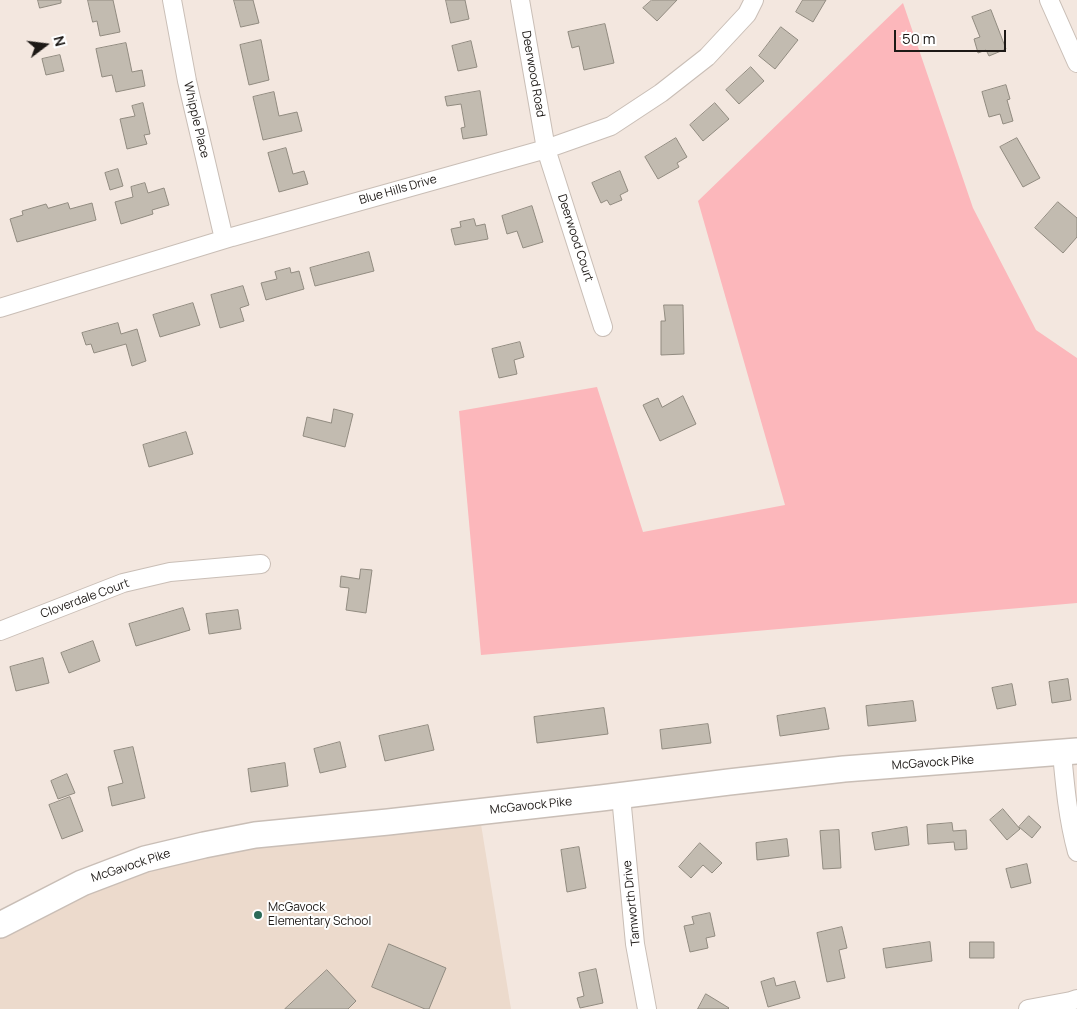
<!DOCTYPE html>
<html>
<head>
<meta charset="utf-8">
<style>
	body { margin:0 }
	#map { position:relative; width:1077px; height:1009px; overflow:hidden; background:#f3e7df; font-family:Manrope,sans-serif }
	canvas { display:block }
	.north { position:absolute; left:20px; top:20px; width:50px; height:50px; -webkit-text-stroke:4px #fff; paint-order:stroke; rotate:75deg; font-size:14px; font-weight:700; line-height:20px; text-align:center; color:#1d1916 }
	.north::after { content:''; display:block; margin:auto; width:18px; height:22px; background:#1d1916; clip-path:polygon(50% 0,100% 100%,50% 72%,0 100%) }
	.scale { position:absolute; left:894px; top:30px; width:112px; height:22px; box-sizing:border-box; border:2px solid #1d1916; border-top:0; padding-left:6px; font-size:15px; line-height:18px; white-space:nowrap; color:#1d1916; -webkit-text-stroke:4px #fff; paint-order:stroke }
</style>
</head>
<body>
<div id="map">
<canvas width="1077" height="1009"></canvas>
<div class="north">N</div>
<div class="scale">50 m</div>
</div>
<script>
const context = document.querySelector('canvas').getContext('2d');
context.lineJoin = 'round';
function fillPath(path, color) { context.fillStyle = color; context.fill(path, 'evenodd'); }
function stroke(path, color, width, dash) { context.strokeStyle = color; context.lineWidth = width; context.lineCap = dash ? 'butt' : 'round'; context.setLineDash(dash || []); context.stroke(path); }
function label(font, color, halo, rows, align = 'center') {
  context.font = font + ' Manrope,sans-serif'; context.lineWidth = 4; context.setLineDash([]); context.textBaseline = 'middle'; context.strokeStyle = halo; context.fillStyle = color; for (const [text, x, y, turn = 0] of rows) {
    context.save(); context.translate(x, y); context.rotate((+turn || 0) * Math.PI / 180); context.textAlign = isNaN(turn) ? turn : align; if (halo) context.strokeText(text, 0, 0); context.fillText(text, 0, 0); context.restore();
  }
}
fillPath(new Path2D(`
	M 479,812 L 511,1009 L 0,1009 L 0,925 L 145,859 Z`), '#ecdacc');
fillPath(new Path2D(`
	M 903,3 L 973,208 L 1036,330 L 1077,358 L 1077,603 L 481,655 L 459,411 L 597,387 L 643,532 L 785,505 L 698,201 Z`), '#fcb7bb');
const building = new Path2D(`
	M 38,0 L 61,0 L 61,3 L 40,8 Z
	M 88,0 L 113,0 L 120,32 L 100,36 L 97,21 L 93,22 Z
	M 234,0 L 253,0 L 259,23 L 241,27 Z
	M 446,0 L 465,0 L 469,19 L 451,23 Z
	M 652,0 L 677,0 L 657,21 L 643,8 Z
	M 803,0 L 826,0 L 813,22 L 796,12 Z
	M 991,10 L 1006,49 L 989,56 L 986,50 L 978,53 L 974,39 L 980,37 L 972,17 Z
	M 605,24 L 614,63 L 584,70 L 579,46 L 572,48 L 568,32 Z
	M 781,27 L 798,40 L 775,69 L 759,56 Z
	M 261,40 L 269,80 L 249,85 L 240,45 Z
	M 471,41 L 477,67 L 458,71 L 452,46 Z
	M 126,43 L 132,72 L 142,70 L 145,86 L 116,92 L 112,75 L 102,77 L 96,49 Z
	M 60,55 L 64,71 L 46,75 L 42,59 Z
	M 751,67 L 764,81 L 739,104 L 726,90 Z
	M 1006,85 L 1010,99 L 1007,100 L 1013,121 L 1003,124 L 1000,114 L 989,117 L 982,92 Z
	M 480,91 L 487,135 L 463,139 L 461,128 L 465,127 L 461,104 L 447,106 L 445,97 Z
	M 274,92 L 279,116 L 297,112 L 302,131 L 263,140 L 253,97 Z
	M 143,103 L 150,134 L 144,135 L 147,144 L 127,149 L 120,119 L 135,116 L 132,106 Z
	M 715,103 L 729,119 L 703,141 L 690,125 Z
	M 676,138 L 687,157 L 677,163 L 679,167 L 658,179 L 645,157 Z
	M 1017,138 L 1040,178 L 1023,187 L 1000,147 Z
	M 286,148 L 293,174 L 304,171 L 308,184 L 279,192 L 268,153 Z
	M 118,169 L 123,186 L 110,190 L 105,173 Z
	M 620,171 L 628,191 L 620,195 L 622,200 L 610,205 L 607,200 L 601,203 L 592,183 Z
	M 145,183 L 148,193 L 164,188 L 169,205 L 152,210 L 153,214 L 121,224 L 115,202 L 133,197 L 131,187 Z
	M 1058,202 L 1077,218 L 1077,237 L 1063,253 L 1035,228 Z
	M 68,203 L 70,209 L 92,203 L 96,220 L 17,242 L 10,219 L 23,215 L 22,211 L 46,204 L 48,208 Z
	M 532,206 L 543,242 L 523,248 L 517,231 L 507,234 L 502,216 Z
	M 474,219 L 476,226 L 485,224 L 488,239 L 455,245 L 451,229 L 461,227 L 460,222 Z
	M 369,252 L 374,271 L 315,286 L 310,268 Z
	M 290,268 L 291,273 L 299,271 L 304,289 L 266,300 L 261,283 L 277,279 L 275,272 Z
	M 243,286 L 249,305 L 240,308 L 244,321 L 220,328 L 211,295 Z
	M 193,303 L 200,325 L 160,337 L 153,315 Z
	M 664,305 L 683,305 L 684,354 L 661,355 L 661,321 L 665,321 Z
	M 118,323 L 121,334 L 137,329 L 146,361 L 132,366 L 126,344 L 94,353 L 91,344 L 86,345 L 82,333 Z
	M 520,342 L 524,357 L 514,360 L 517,374 L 499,378 L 492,349 Z
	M 683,396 L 696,424 L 660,441 L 643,405 L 658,398 L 662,407 Z
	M 334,409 L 353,414 L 345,447 L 303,436 L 307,417 L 331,423 Z
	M 186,432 L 193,454 L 149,467 L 143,445 Z
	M 361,569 L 372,570 L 366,613 L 346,610 L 349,588 L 340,587 L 341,576 L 359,579 Z
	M 183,608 L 190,630 L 136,646 L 129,624 Z
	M 238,610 L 241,629 L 209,634 L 206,614 Z
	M 93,641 L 100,661 L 69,673 L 61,653 Z
	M 43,658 L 49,683 L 16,691 L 10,667 Z
	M 1068,679 L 1071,700 L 1052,703 L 1049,682 Z
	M 1012,684 L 1016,705 L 997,709 L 992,688 Z
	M 913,701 L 916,721 L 868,726 L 866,706 Z
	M 604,708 L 608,734 L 537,743 L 534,717 Z
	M 825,708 L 829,729 L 780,736 L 777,716 Z
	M 708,724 L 711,743 L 662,749 L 660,730 Z
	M 428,725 L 434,750 L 385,761 L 379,736 Z
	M 340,742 L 346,767 L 320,773 L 314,749 Z
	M 133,747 L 145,798 L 112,806 L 108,787 L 123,783 L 114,751 Z
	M 285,763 L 288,786 L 251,792 L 248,769 Z
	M 67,774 L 75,793 L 58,799 L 51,781 Z
	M 70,797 L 83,831 L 62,839 L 49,805 Z
	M 1003,809 L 1020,829 L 1007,840 L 990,820 Z
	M 1029,816 L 1041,827 L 1032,838 L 1019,827 Z
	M 952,823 L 953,831 L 966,830 L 967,849 L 955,850 L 954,842 L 928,844 L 927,825 Z
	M 907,827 L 909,845 L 875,850 L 872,833 Z
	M 839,830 L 841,868 L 823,869 L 820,831 Z
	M 787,839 L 789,856 L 757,860 L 756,843 Z
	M 700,843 L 722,863 L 712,873 L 703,865 L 691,878 L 679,867 Z
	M 579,847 L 586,888 L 567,892 L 561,850 Z
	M 1027,864 L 1031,883 L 1011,888 L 1006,869 Z
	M 710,913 L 715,936 L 706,938 L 708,948 L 690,952 L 684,926 L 694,924 L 692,917 Z
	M 842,927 L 847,948 L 839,950 L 845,978 L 827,982 L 817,933 Z
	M 930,942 L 932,961 L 886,968 L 883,949 Z
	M 970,942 L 994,942 L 994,958 L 970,958 Z
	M 389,944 L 446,968 L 429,1009 L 425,1009 L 372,987 Z
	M 596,969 L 603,1003 L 580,1008 L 577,998 L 584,996 L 579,973 Z
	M 327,970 L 356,1001 L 348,1009 L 285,1009 Z
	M 774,978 L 776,986 L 795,981 L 800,998 L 768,1007 L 761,982 Z
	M 706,994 L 729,1008 L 728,1009 L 698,1009 Z`);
fillPath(building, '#c2bbb0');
stroke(building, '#918b80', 1);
const street = new Path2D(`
	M 172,0 L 187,81 L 224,239
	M 520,0 L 546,149 L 603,327
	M 1049,0 L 1077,63
	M 0,308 L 232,237 L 546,149 L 611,126 L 661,93 L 707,57 L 747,14 L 754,0
	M 0,631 L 123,583 L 170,572 L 261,564
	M 1062,753 C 1065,786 1068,819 1077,852
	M 621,796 L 635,944 L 647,1009
	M 1028,1009 L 1071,1001 L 1077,999`);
const secondary = new Path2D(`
	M 0,925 L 82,883 L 145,859 L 204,845 L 255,835 L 388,822 L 601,798 L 729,782 L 844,769 L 1077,751`);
stroke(street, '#c9beb6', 20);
stroke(secondary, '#c9beb6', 28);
stroke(street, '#fff', 18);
stroke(secondary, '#fff', 25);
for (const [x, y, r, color] of [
	[258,915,5,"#2c6a57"]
]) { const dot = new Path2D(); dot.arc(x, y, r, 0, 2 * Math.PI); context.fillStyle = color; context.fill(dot); stroke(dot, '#fff', 2); }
label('12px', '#1d1916', '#fff', [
	["Deerwood Road",533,74,80],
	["Whipple Place",196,120,77],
	["Blue Hills Drive",398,190,-16],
	["Deerwood Court",575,238,72],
	["Cloverdale Court",85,599,-20],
	["McGavock Pike",933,763,-4],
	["McGavock Pike",531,806,-6],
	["McGavock Pike",131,866,-18],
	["Tamworth Drive",632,903,-96]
]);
label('12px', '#1d1916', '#fff', [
	["McGavock",268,908],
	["Elementary School",268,922]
], 'left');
</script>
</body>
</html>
